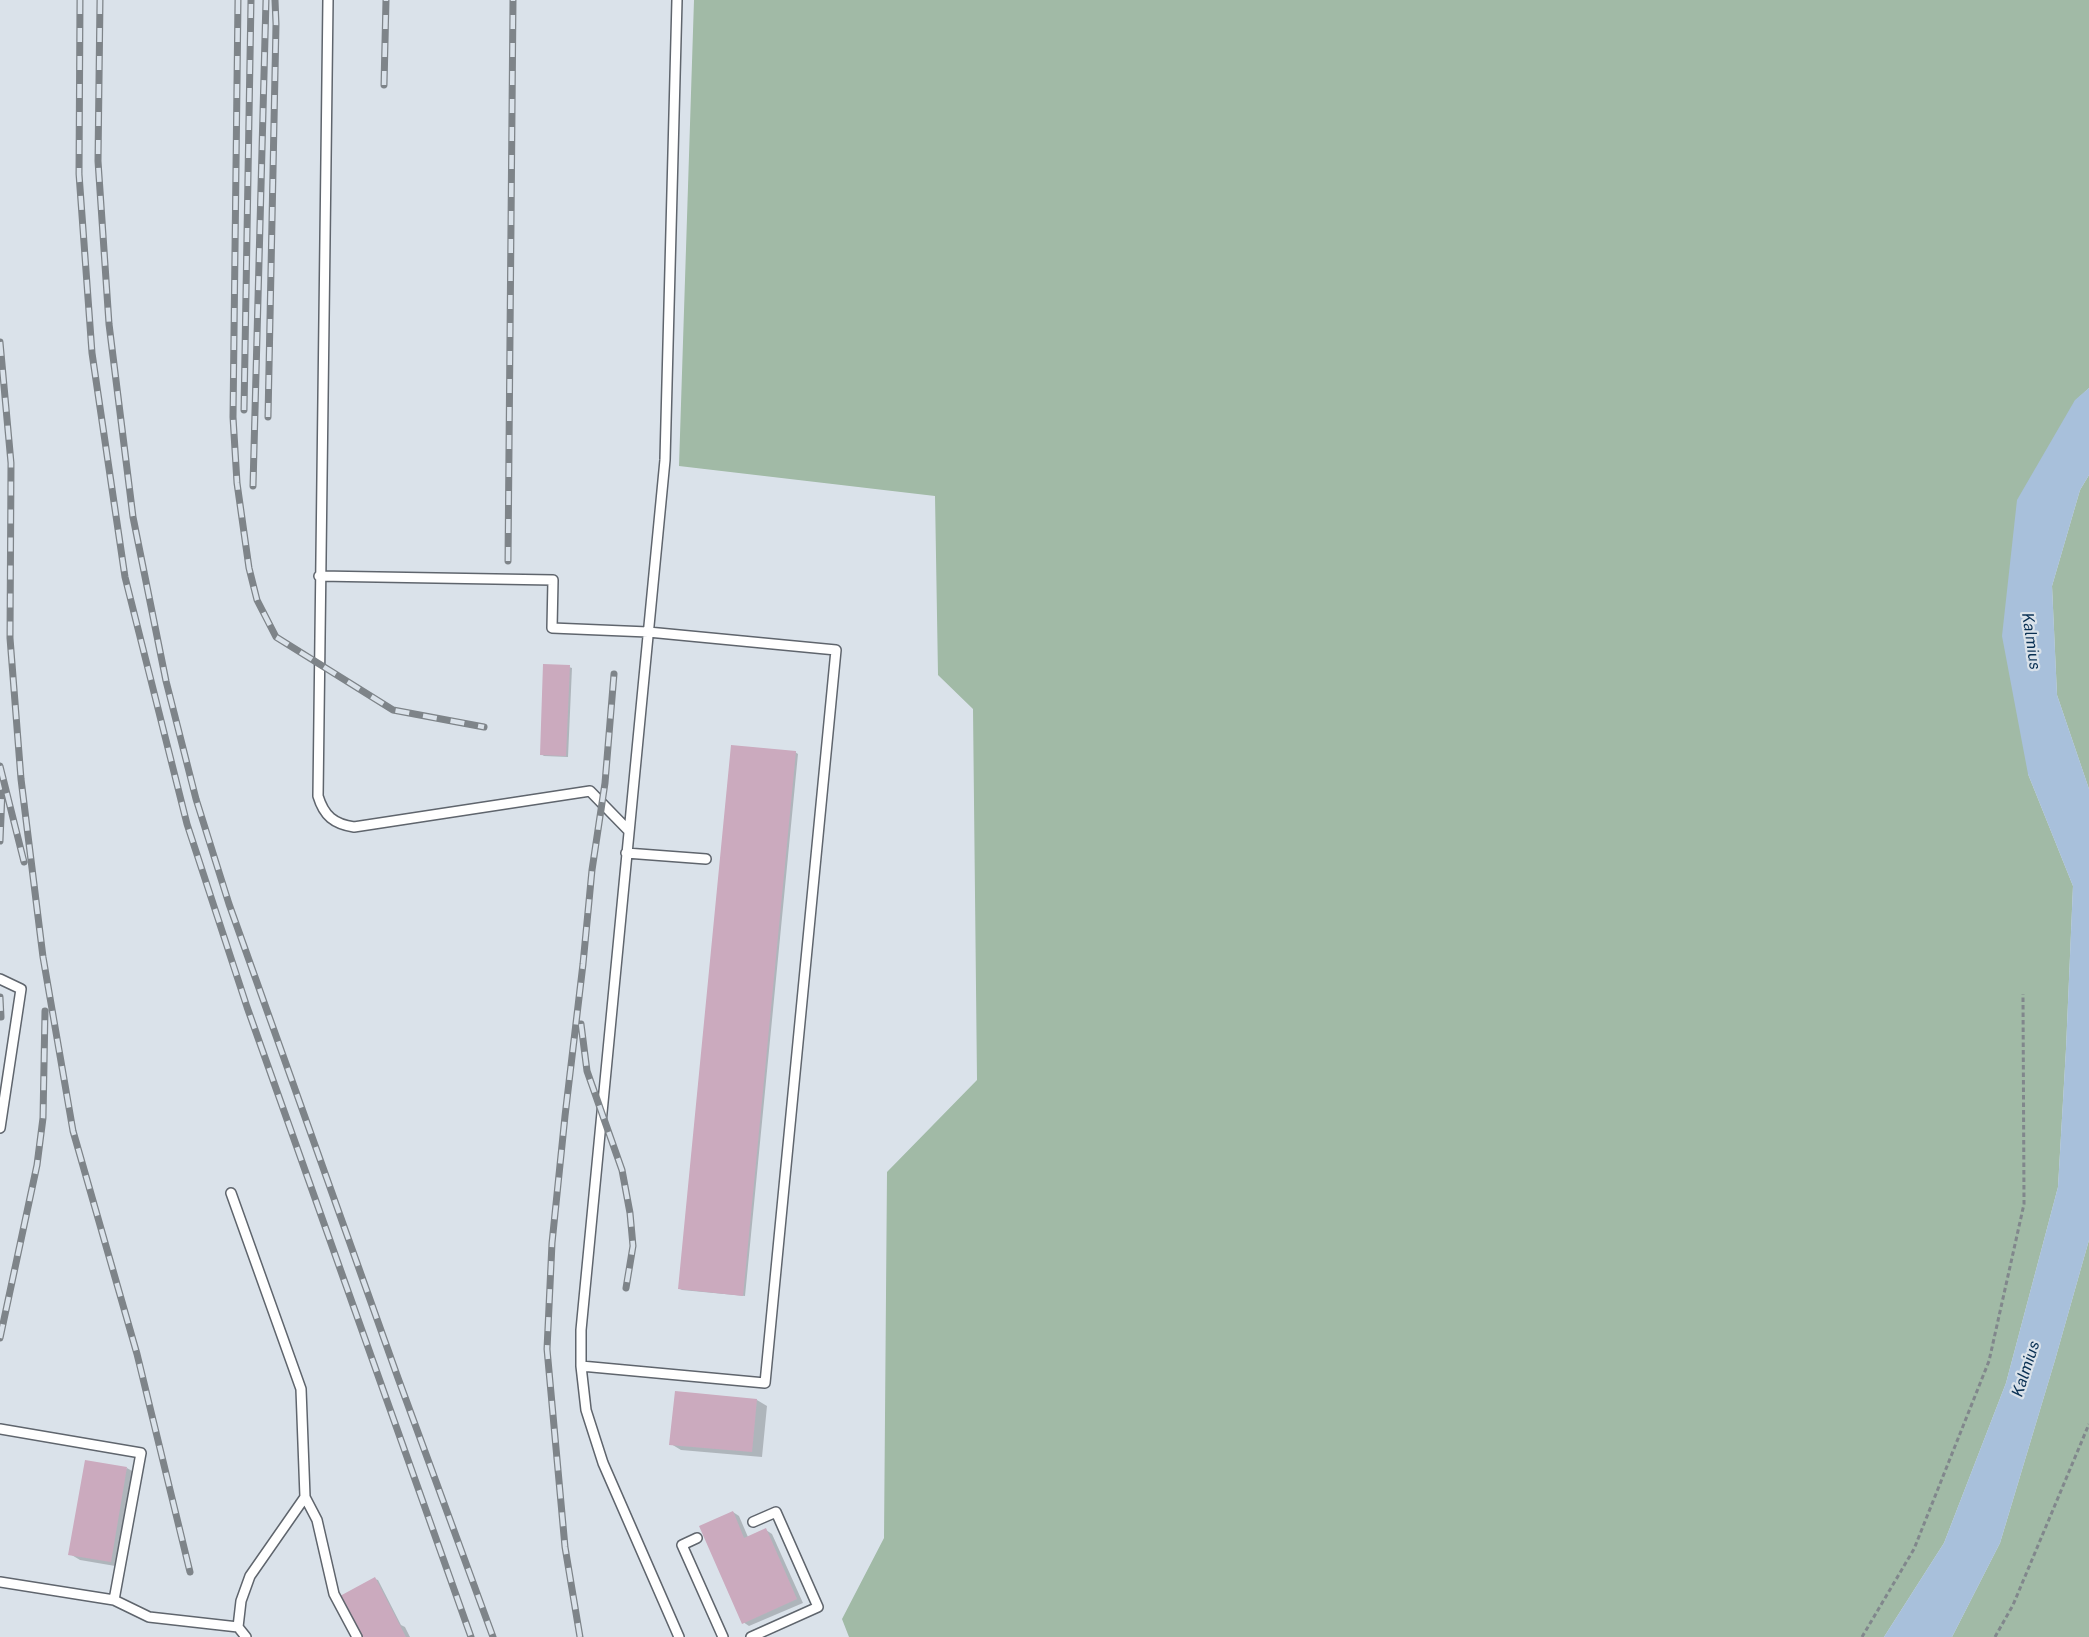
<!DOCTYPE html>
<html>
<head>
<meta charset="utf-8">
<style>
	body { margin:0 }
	canvas { display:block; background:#dae2ea }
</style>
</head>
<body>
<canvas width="2089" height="1637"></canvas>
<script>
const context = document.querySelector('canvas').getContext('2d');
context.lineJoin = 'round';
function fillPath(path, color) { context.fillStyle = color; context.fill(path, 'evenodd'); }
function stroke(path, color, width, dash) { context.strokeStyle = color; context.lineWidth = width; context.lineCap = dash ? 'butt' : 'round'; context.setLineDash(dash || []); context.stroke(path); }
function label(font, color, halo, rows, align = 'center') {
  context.font = font + ' "Public Sans",sans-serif'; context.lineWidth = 4.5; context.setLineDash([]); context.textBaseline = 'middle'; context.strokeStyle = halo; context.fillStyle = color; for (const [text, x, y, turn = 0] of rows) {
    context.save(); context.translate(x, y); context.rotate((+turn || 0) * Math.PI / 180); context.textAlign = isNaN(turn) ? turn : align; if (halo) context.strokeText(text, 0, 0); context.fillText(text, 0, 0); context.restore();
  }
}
fillPath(new Path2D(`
	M 694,0 L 2089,0 L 2089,388 L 2075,401 L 2028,774 L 2073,886 L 2066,1049 L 2058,1187 L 2006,1383 L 1944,1543 L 1884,1637 L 849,1637 L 842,1619 L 884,1538 L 887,1172 L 977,1080 L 973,709 L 938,675 L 935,496 L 679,466 Z
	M 2089,475 L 2089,789 L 2057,695 L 2052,586 L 2080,490 Z
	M 2089,1240 L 2089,1637 L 1952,1637 L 2000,1543 L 2055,1360 Z`), '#a1baa6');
fillPath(new Path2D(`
	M 2089,388 L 2089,475 L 2080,490 L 2052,586 L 2057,695 L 2089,789 L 2089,1240 L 2055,1360 L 2000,1543 L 1952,1637 L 1884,1637 L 1944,1543 L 2006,1383 L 2058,1187 L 2066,1049 L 2073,886 L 2028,774 L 2002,636 L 2017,500 L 2075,400 Z`), '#a8c0db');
fillPath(new Path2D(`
	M 569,667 L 572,668 L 568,757 L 544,756 L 541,754 Z
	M 795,752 L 798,754 L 745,1296 L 682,1290 L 680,1289 Z
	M 757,1400 L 767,1406 L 762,1457 L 681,1450 L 671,1444 Z
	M 127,1468 L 137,1474 L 121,1567 L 80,1560 L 70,1554 Z
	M 733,1512 L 739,1516 L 748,1537 L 766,1530 L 772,1534 L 803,1603 L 749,1626 L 743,1622 Z
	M 375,1579 L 378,1580 L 401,1625 L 405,1627 L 410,1637 L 363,1637 Z`), '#0003');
fillPath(new Path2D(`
	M 543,664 L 570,665 L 566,756 L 540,755 Z
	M 731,745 L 796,751 L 743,1296 L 678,1289 Z
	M 675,1391 L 757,1399 L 752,1452 L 669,1445 Z
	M 85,1460 L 127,1467 L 111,1562 L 68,1555 Z
	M 733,1511 L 744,1538 L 766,1528 L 797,1599 L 742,1624 L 699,1526 Z
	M 375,1577 L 406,1637 L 361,1637 L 340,1596 Z`), '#cbaabe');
const service = new Path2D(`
	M 328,0 L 318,796 C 324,816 334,824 354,827 L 590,791 L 628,830
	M 677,0 L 665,460 L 581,1330 L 581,1366 L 586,1410 L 603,1463 L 679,1637
	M 319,576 L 553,580 L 552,628 L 648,632 L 836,650 L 765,1383 L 581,1366
	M 626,853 L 706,859
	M 0,979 L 21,989 L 0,1128
	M 231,1193 L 301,1389 L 305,1497 L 317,1520 L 334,1594 L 357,1637
	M 0,1429 L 141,1453 L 114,1600
	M 697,1538 L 682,1545 L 723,1637
	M 0,1582 L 114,1600 L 149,1617 L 238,1627
	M 246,1637 L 238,1627 L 241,1601 L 250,1576 L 305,1497
	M 751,1637 L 818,1607 L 776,1512 L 753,1522`);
stroke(service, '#5f656d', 12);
stroke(new Path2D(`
	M 1862,1637 L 1914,1549 L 1989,1361 L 2024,1204 L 2023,994
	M 1995,1637 L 2013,1605 L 2089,1424`), '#81878c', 3, [4.5, 3]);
stroke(service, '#fff', 9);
const rail = new Path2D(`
	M 80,0 L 79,174 L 92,353 L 125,577 L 187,824 L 247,1007 L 471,1637
	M 100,0 L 98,161 L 109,324 L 133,517 L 166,681 L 196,799 L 229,904 L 398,1378 L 493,1637
	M 238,0 L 233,417 L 237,483 L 249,568 L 257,600 L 276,637 L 393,710 L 484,727
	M 384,85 L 386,0
	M 0,342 L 11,463 L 10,638 L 21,779 L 43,957 L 73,1131 L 137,1354 L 190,1572
	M 244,410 L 251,0
	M 268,417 L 276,24 L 275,0
	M 253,486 L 266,0
	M 508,561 L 513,0
	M 0,766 L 24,862
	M 0,841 L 2,793
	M 0,997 L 1,1017
	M 581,1024 L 587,1071 L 622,1170 L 630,1213 L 633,1246 L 626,1288
	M 0,1338 L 37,1165 L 43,1118 L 45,1011
	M 580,1637 L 565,1547 L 547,1349 L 552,1243 L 565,1116 L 583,964 L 592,870 L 605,783 L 614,674`);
stroke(rail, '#7e8489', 7);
stroke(rail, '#dae2ea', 4.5, [14]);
label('italic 16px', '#082f52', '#dae2ea', [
	["Kalmius",2031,641,82],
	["Kalmius",2026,1369,-72]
]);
</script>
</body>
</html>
